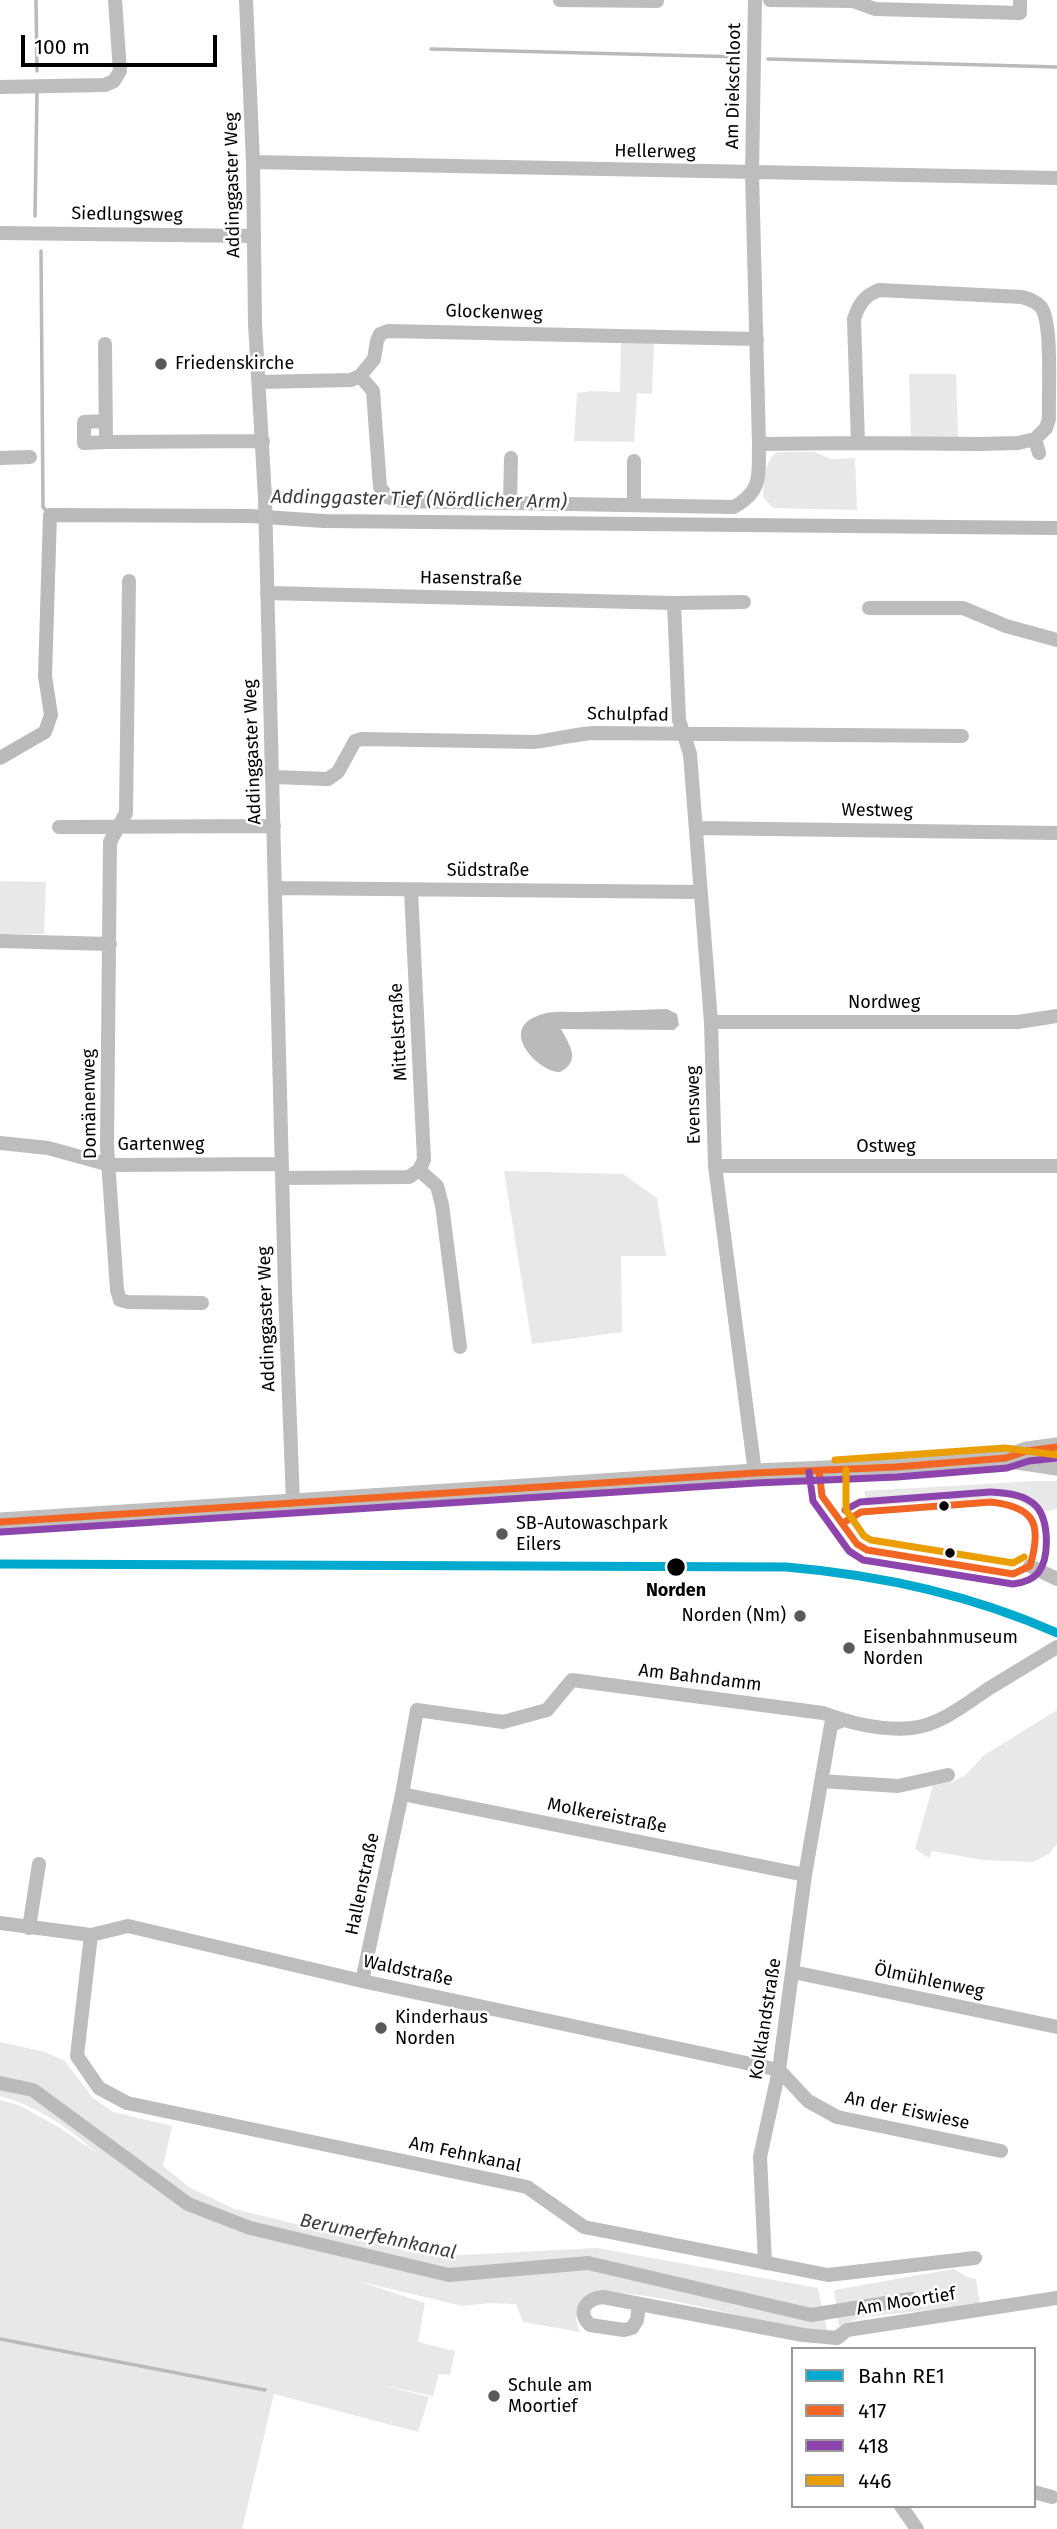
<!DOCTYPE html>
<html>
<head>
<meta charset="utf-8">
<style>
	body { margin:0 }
	#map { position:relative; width:1057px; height:2529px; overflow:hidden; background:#fff; font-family:"Fira Sans",sans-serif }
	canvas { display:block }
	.legend { position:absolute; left:791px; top:2347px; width:245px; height:161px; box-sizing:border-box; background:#fff; border:2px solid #999; margin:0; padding:9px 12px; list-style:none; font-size:21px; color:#000 }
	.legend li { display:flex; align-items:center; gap:14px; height:35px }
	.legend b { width:35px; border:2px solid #999 }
	.scale { position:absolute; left:21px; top:35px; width:196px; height:32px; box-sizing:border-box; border:4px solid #000; border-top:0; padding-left:9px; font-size:21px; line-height:24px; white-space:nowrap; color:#000; -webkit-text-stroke:5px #fff; paint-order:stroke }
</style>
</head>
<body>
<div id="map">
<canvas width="1057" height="2529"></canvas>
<ul class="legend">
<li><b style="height:9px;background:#00a9ce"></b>Bahn RE1</li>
<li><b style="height:9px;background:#f26522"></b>417</li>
<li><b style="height:9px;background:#8e44ad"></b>418</li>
<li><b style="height:9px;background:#eb9e00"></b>446</li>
</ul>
<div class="scale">100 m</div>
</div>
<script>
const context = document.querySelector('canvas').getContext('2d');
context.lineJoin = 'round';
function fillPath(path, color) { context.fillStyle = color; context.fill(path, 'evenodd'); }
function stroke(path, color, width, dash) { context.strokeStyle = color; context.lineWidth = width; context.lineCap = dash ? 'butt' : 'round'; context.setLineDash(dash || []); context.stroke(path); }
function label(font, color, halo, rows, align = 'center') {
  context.font = font + ' "Fira Sans",sans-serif'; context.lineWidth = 5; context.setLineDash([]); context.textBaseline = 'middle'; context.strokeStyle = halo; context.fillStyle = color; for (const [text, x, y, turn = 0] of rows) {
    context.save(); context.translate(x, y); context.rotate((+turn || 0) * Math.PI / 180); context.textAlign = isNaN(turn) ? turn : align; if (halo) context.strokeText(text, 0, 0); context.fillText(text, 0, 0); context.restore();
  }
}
fillPath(new Path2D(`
	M 621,341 L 654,342 L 652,394 L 637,393 L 634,442 L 574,441 L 577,393 L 592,391 L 620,392 Z
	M 909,374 L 956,374 L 958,437 L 911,437 Z
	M 777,452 L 815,452 L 831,459 L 855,458 L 857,510 L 773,508 L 763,497 C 765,481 763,462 777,452 Z
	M 0,881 L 46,882 L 44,934 L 0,934 Z
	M 504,1171 L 623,1174 L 657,1198 L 666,1256 L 621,1256 L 622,1332 L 532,1344 Z
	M 1036,1481 L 1057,1481 L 1057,1509 C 1034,1516 1027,1501 1006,1497 L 867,1506 L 864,1491 Z
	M 1057,1710 L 1057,1844 L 1049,1854 L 1033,1862 L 983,1860 L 932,1851 L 929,1858 L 915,1849 L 933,1785 L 952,1782 L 966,1775 L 983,1756 Z
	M 0,2042 L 45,2052 L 65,2061 L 93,2098 L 113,2112 L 172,2126 L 163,2166 L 189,2187 L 234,2209 L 415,2253 L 443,2256 L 597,2248 L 818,2288 L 827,2330 C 817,2330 805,2331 795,2329 C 756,2321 619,2282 588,2295 C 572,2302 575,2319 580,2332 L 523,2322 L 516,2304 L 489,2303 L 463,2306 L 357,2281 L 425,2303 L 418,2342 L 455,2351 L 450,2375 L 439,2374 L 433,2396 L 378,2384 L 429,2397 L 418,2432 L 274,2394 L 242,2529 L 0,2529 L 0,2100 L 19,2105 L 60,2128 L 98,2154 C 67,2127 40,2107 0,2096 Z
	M 954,2269 L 967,2277 L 976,2279 L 980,2305 L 862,2317 L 839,2326 L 834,2290 Z`), '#e8e8e8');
fillPath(new Path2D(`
	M 667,1009 L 677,1014 L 679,1025 L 674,1030 L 561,1029 C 569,1044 582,1061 560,1072 C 540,1073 498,1031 537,1016 C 550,1010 566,1012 580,1012 C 609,1011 638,1010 667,1009 Z`), '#bababa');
stroke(new Path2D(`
	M 36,0 L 37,71
	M 431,49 L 741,57
	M 768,59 L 1057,67
	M 35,216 L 37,92
	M 41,251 L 43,507 L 50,515
	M 0,2339 L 265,2390`), '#bababa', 3.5);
stroke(new Path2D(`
	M 0,758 L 45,732 L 51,715 L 45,676 L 50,515 L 250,516 L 324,521 L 1057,528
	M 0,2083 L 33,2090 L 188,2204 L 250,2228 L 449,2275 L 588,2263 L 811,2315 L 911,2299`), '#bababa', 14);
stroke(new Path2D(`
	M 246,0 L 253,162 L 255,323 L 265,498 L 285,1291 L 293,1503
	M 560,0 L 657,1
	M 770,0 L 853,1 L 875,9 L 1020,13 L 1020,0
	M 0,87 L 105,85 L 114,81 L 120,71 L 115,0
	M 253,162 L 1057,178
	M 0,233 L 253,236
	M 105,344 L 106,442 L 263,441
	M 360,376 L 373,391 L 380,487 L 387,497 L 401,501 L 734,507 C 764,490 758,474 759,444 L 752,173 L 755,0
	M 259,382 L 351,380 L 360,376 L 374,359 L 377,341 L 380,334 L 388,331 L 757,339
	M 106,421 L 84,422 L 84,443 L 106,442
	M 858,443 L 981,444 L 1018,443 L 1035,439 L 1039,453
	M 759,444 L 858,443 L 854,319 C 859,304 864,296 879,290 L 1022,297 C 1029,299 1036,301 1041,307 C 1053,323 1048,396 1049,419 L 1046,428 L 1035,439
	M 0,458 L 30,457
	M 510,503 L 511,458
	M 634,505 L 634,461
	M 129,581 L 126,813 L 110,842 L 107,1146 L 117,1290 L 120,1300 L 128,1302 L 202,1303
	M 267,593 L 674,603 L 744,602
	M 674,603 L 679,720 L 690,754 L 711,1022 L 715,1166 L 755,1473
	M 869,608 L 963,608 L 1006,626 L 1057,640
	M 273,777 L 328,779 L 338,772 L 355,741 L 362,739 L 534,742 C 555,740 573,734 594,733 L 962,736
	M 59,827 L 274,826
	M 696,828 L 1057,833
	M 275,888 L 700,892
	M 411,890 L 424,1160 L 419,1170 L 437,1186 L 442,1205 L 460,1347
	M 0,941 L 110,944
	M 711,1022 L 1018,1022 L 1057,1016
	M 0,1143 L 48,1148 L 110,1165 L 282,1164
	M 715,1166 L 1057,1166
	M 282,1178 L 409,1177 L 419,1170
	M 1030,1566 L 1057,1579
	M 821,1781 L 898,1786 L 948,1775
	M 402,1794 L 805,1875
	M 0,1923 L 91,1935 L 128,1926 L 362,1981 L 779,2070 L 808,2101 L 837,2117 L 1001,2151
	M 29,1928 L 39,1864
	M 91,1935 L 77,2056 L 99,2088 L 127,2103 L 527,2187 L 584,2227 L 828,2275 L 975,2258
	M 793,1972 L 1057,2027
	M 362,1981 L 402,1794 L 417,1710 L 503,1722 L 547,1710 L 572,1680 L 823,1713 C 850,1723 883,1731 912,1728 C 940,1725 966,1704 988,1689 C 1011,1675 1034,1661 1057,1647
	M 765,2263 L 760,2157 L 779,2070 L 805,1875 L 831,1725 L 843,1720
	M 639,2304 L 637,2320 L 632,2328 L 624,2330 L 590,2325 C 576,2311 586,2299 603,2297 L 803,2335 L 837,2338 L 847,2330 L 1057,2298
	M 1034,2492 L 1052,2497
	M 901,2506 L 917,2529`), '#bdbdbd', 14);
stroke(new Path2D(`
	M 1010,1459 L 1057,1466
	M 0,1522 L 755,1473 L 896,1467 L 1006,1458 L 1027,1451 L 1057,1447`), '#bfbfbf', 19);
stroke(new Path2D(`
	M 819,1471 L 822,1496 L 857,1544 L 867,1550 L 1013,1574 L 1030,1566 C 1042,1525 1036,1507 991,1502 L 861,1512 L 843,1523
	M 0,1522 L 755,1473 L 896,1467 L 1006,1458 L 1027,1451 L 1057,1447`), '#f26522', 7);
stroke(new Path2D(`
	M 809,1472 L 813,1501 L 849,1551 L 863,1560 L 1013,1584 C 1022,1583 1032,1580 1038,1573 C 1050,1558 1049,1520 1036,1506 C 1024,1494 1006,1493 990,1492 L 860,1502 L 845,1510
	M 1,1532 L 756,1483 L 897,1477 L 1007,1468 L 1029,1461 L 1057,1458`), '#8e44ad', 7);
stroke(new Path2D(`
	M 835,1460 L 1005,1448 L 1057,1455
	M 846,1470 L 846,1510 L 864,1536 L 871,1540 L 1013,1563 L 1024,1557`), '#eb9e00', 7);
stroke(new Path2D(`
	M 0,1564 L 786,1567 C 881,1575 970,1594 1057,1633`), '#00a9ce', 9);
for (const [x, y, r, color] of [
	[161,364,7,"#595959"],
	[944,1506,6,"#000"],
	[502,1534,7,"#595959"],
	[950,1553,6,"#000"],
	[676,1567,10,"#000"],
	[800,1616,7,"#595959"],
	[849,1648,7,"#595959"],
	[381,2028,7,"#595959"],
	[494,2396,7,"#595959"]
]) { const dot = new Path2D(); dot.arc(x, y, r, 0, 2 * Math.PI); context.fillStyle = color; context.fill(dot); stroke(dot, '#fff', 2.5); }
label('18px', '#000', '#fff', [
	["Am Diekschloot",734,86,-89],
	["Hellerweg",655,152,1],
	["Addinggaster Weg",233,185,-91],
	["Siedlungsweg",127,215,1],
	["Glockenweg",494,313,2],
	["Hasenstraße",471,579,1],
	["Schulpfad",628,715,1],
	["Addinggaster Weg",253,752,-92],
	["Westweg",877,811,1],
	["Südstraße",488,871],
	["Nordweg",884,1003],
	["Mittelstraße",399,1032,-93],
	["Domänenweg",90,1104,-91],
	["Evensweg",694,1105,-91],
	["Gartenweg",161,1145],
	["Ostweg",886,1147],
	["Addinggaster Weg",267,1319,-92],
	["Am Bahndamm",700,1678,7],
	["Molkereistraße",607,1816,11],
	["Hallenstraße",363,1884,-78],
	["Waldstraße",408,1971,12],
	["Ölmühlenweg",929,1981,12],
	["Kolklandstraße",766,2019,-81],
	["An der Eiswiese",907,2111,12],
	["Am Fehnkanal",465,2155,12],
	["Am Moortief",906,2302,-9]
]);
label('18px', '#000', '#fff', [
	["Friedenskirche",175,364],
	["SB-Autowaschpark",516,1524],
	["Eilers",516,1545],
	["Norden (Nm)",786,1616,"right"],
	["Eisenbahnmuseum",863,1638],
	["Norden",863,1659],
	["Kinderhaus",395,2018],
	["Norden",395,2039],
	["Schule am",508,2386],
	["Moortief",508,2407]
], 'left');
label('bold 18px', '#000', '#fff', [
	["Norden",676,1591]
]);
label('italic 19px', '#3d3d3d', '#fff', [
	["Addinggaster Tief (Nördlicher Arm)",419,500,1],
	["Berumerfehnkanal",378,2237,12]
]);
</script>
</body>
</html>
